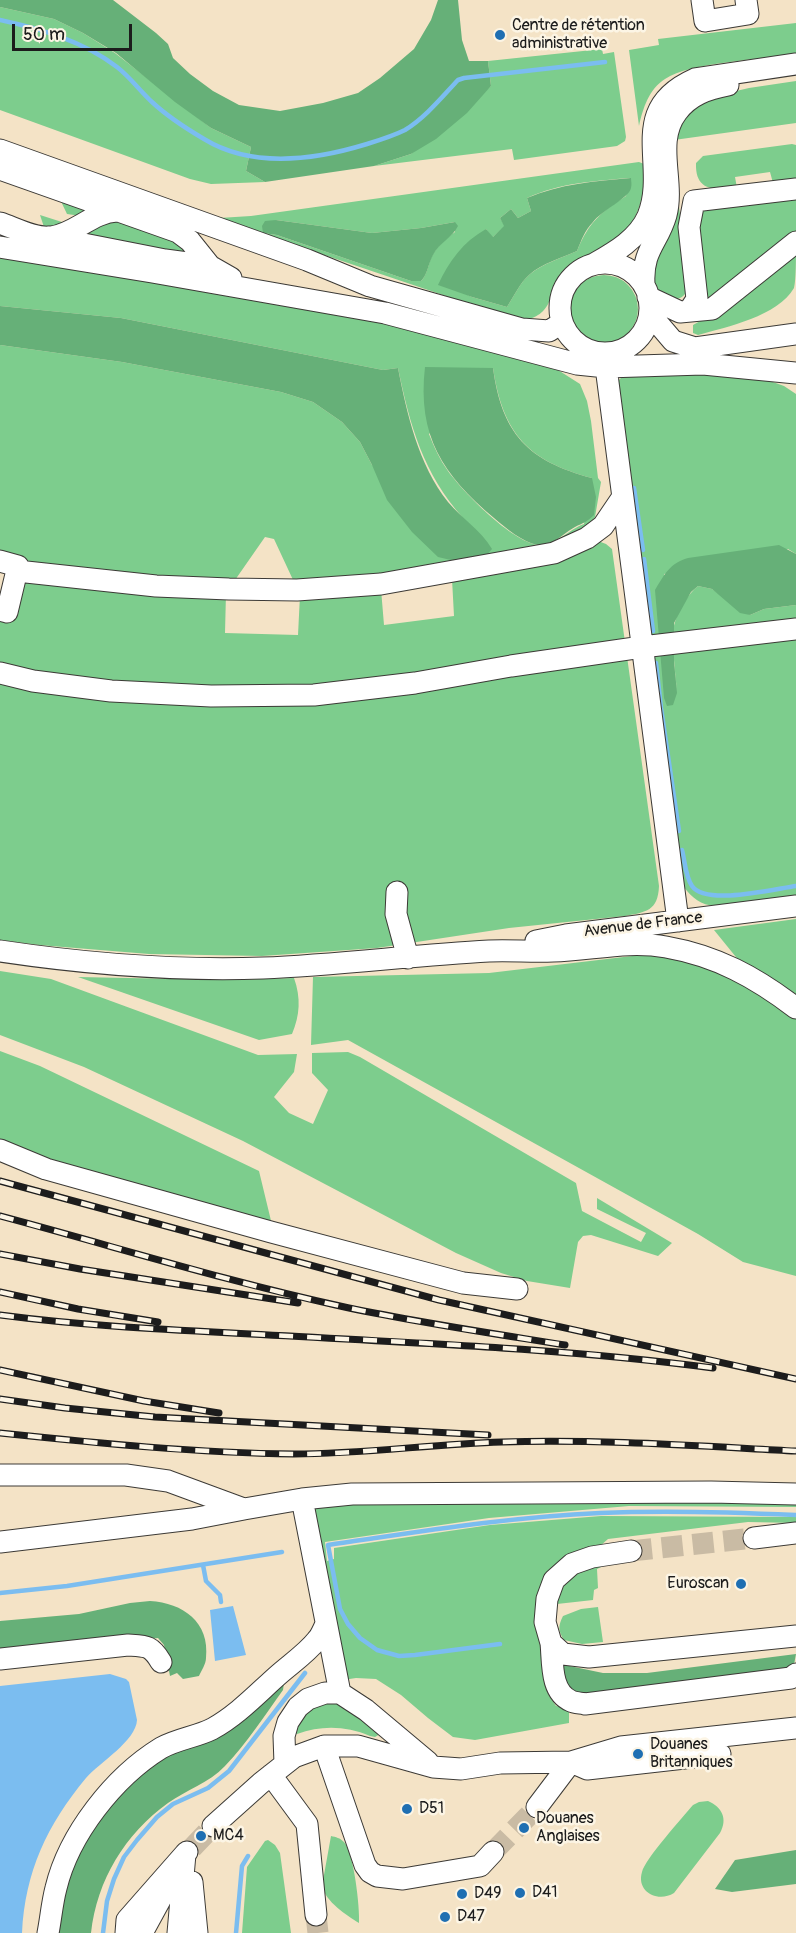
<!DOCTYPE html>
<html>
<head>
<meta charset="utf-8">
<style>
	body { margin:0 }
	#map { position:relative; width:796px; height:1933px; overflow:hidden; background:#f4e3c6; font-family:Pangolin,sans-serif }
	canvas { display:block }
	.scale { position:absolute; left:12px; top:24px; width:120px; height:27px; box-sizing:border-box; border:3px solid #1c1c1c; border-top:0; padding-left:8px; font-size:18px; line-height:21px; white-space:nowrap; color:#1c1c1c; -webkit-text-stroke:4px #fcf5e5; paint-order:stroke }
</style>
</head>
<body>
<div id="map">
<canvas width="796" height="1933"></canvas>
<div class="scale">50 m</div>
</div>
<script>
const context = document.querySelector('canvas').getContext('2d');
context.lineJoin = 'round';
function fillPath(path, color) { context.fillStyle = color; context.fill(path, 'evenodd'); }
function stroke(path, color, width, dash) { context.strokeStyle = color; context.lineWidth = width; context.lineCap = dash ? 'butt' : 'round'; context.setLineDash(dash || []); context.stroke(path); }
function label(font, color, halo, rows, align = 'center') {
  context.font = font + ' Pangolin,sans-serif'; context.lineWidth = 5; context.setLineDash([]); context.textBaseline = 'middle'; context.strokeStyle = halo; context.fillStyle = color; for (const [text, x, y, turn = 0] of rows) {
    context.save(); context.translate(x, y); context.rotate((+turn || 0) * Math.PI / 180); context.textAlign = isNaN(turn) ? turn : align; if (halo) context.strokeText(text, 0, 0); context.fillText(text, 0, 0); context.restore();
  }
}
fillPath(new Path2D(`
	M 0,7 L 54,19 L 83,33 L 115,53 L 211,128 L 251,147 L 246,171 L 265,182 L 211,184 L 190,179 L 0,110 Z
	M 796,23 L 796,55 C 764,59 690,62 665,79 C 649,89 643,108 639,126 L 629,50 L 659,45 L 658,39 Z
	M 602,49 L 603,54 L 614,52 L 626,137 L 625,141 L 617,146 L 514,160 L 512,149 L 374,166 L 411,154 L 491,86 L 488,61 Z
	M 796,81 L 796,123 L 674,140 L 681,118 L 715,96 L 749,88 Z
	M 792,144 L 796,145 L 796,180 L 773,183 L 770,172 L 735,177 L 737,188 C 715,190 695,192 696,163 L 703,156 Z
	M 639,162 L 644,164 C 646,205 634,234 597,253 C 586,260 574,263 565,272 C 546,291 557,316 520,321 L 262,234 L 219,218 L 251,216 ZM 630,178 L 626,196 C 601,212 589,222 577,251 C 562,258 543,263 529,275 C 520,283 514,296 507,307 L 472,297 L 457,290 L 486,229 L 492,238 L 505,226 L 500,218 L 511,209 L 518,218 L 531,211 L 527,198 C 560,183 594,181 630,178 ZM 276,220 L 372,233 L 421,228 L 455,222 L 455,232 C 447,238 439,244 433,254 C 428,263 428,274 421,281 L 411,281 L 277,235 L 263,233 Z
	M 674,168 L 689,284 C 685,302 675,301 660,296 L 655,288 L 651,274 Z
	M 57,193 L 92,207 L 81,216 L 67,214 Z
	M 796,196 L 796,233 L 707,303 L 696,218 L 702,210 L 775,202 Z
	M 40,215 L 65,223 L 45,230 Z
	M 106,218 L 170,237 L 189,254 L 69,235 Z
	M 796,250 C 796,259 796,281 794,288 C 778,316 727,327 698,335 L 693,333 L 693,325 L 711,315 Z
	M 0,251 L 344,311 L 547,363 L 580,384 L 587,401 L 591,421 L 598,478 L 601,482 L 595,517 L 590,525 L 567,542 L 426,571 L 294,582 L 274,539 L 265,537 L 226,593 L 225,633 L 298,635 L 300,595 L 381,589 L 384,625 L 454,616 L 452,579 L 598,541 L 606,544 L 612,549 L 659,886 C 658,911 646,912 625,916 L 509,928 L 377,948 L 262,956 L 149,954 L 39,945 L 0,940 L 0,610 L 18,566 L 0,561 L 0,345 L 122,362 L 281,392 L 313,402 L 342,422 L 360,442 L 372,465 L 463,518 C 423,473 410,426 398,368 L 383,370 L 121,318 L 0,306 ZM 493,368 C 503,434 528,461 592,478 L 584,524 C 569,529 555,547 538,545 C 511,541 464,493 448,471 C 440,460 434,447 429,434 Z
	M570 309a34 34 0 1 1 68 0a34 34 0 1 1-68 0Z
	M 641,370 L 756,376 L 784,386 L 796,394 L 796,554 L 788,549 L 664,574 L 677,693 C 676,677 670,635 675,622 C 679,609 688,594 698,586 L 712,589 L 750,615 L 764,609 L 796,605 L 796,895 L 715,906 C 701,905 692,898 684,887 L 618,381 L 626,373 Z
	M 796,919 L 796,995 L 780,983 L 740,962 L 714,930 Z
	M 649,954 L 684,960 L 742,981 L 796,1019 L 796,1276 L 743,1262 L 698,1234 L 348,1040 L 311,1045 L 313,977 L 489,973 Z
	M 0,971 L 51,979 L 258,1055 L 297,1054 L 294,1072 L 274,1097 L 289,1113 L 313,1124 L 328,1090 L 312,1073 L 312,1053 L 348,1052 L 360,1057 L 576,1183 L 582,1211 L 641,1242 L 646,1233 L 597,1209 L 597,1198 L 672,1243 L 658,1256 L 591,1235 L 583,1236 L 578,1242 L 570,1288 L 527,1281 L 501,1273 L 456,1253 L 243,1141 L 84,1067 L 0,1035 Z
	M 78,977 L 228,980 L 294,978 C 301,998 300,1015 292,1034 L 259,1040 Z
	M 0,1051 L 40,1066 L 259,1171 L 273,1229 L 60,1169 L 0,1144 Z
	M 351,1499 L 796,1503 L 796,1507 L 629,1506 L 489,1518 L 325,1542 L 327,1561 L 334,1559 L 334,1548 L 490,1525 L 601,1516 L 796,1517 L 796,1523 L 748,1522 L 608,1539 L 592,1553 L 573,1557 L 538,1618 L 539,1639 L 548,1694 L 556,1706 L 569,1708 L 569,1723 L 475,1740 L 453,1737 L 428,1718 L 401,1695 L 376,1679 L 356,1678 L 343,1680 L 308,1506 Z
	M 607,1564 L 597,1569 L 598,1588 L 594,1590 L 593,1600 L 557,1604 C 560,1591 569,1573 582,1568 C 589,1565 600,1565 607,1564 Z
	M 598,1607 L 603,1642 L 582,1644 L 564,1640 C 558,1631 558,1626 563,1616 L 581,1609 Z
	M 334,1702 L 345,1706 L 380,1734 L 375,1737 L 370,1736 C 346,1726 322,1725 297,1734 L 293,1732 L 296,1724 L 312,1706 Z
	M 708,1801 C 722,1807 728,1819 720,1833 L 674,1893 C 658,1903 636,1892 642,1872 C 645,1859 683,1817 693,1805 L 699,1802 Z
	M 331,1836 C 336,1837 340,1838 344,1842 C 354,1853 360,1908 359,1923 C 346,1915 326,1902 322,1886 Z
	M 268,1840 L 275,1845 L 280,1853 L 291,1933 L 242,1933 L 247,1867 L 265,1841 Z`), '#7dcd8d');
fillPath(new Path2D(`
	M 0,0 L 113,0 L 156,33 L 168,44 L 173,58 L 190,74 L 213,91 L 239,105 L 280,111 L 323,103 L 358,93 L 380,78 L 414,49 L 431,20 L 438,0 L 458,0 L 462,40 L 469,61 L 488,61 L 491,86 L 467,113 L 436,139 L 411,154 L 374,166 L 265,182 L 246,171 L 251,147 L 211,128 L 175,102 L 116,53 L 83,33 L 54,19 L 0,7 Z
	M 631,178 C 631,181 632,184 631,188 C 629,198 601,211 593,222 C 585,230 581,241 577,251 C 562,258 542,263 529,275 C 520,283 514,296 507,307 L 472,297 L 438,285 C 449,261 463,242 486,229 L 493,237 L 504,226 L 500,218 L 511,209 L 518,218 L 531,211 L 527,198 C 560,184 594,181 631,178 Z
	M 276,220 L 372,233 L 421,228 L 455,222 L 458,226 C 452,238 439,243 433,255 C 428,264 428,274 421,281 L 411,281 L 277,235 L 263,233 L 262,226 L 265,221 Z
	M 0,306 L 121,318 L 383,370 L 398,368 C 407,414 418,464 448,502 C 462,519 481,530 492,549 L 485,557 L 455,561 L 438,557 L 412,532 L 387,500 L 372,465 L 360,442 L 342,422 L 313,402 L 281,392 L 122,362 L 0,345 Z
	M 425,367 L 493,368 C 502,434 528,461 592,478 L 596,497 L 594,515 C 587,522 583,523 575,527 C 563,533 553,547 538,545 C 522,542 506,528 494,518 C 443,475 417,436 425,367 Z
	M 779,545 L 796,554 L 796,605 L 764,609 L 750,615 L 740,613 L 712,589 L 698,586 L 691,592 L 674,623 L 674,662 L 677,693 L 673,705 L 667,706 L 664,698 L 655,590 C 664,575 670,563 688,558 Z
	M 150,1601 C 183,1603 210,1622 206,1658 C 206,1664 201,1671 199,1676 L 183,1679 L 177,1673 L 170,1676 L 164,1645 L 158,1638 L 0,1656 L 0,1621 L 79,1614 L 130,1603 Z
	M 796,1654 L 793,1670 L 572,1695 L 555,1663 L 603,1673 L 647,1673 Z
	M 284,1683 L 283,1690 C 265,1715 247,1743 225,1766 C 209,1783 186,1790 168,1803 C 125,1834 97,1880 91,1933 L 53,1933 L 76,1846 L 141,1770 Z
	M 796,1850 L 796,1884 L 732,1892 L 715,1889 L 735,1860 Z`), '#66b078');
fillPath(new Path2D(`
	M 233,1606 L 246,1655 L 215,1661 L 210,1610 Z
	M 110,1674 L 126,1679 L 129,1682 L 137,1720 C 136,1741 100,1762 86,1778 C 47,1825 25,1872 22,1933 L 0,1933 L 0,1686 Z`), '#7bbdf0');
stroke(new Path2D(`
	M 0,20 C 41,29 83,41 117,67 C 130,77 140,91 152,102 C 167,116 187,129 204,139 C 253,169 315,160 367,144 C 380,140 393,136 405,130 C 425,118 442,97 458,80 L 464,78 L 605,62
	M 634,488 L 643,550
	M 644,559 L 653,631
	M 656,663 L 661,708 L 679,831
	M 682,850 C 685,861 685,876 692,886 C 706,906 774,889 796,886
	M 203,1565 L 206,1581 L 220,1595 L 221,1602
	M 0,1593 L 67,1586 L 282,1552
	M 500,1644 L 415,1655 L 399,1656 L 377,1650 L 360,1638 L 348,1624 L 340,1609 L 328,1545 C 418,1532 508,1517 600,1513 C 665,1510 731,1512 796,1515
	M 103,1933 L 107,1901 L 114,1879 L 124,1857 L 137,1840 L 157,1817 L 173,1804 L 208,1788 L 229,1771 L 305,1673
	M 236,1933 L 242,1866 L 248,1856`), '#7bbdf0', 4.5);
stroke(new Path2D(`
	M 631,1551 L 754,1538
	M 192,1848 L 213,1826
	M 493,1852 L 537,1807
	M 316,1915 L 318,1933`), '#c9bba4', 21, [21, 10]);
const minor = new Path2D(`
	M 702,0 L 705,21 L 748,14 L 746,0
	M 0,150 L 307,260 L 370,286 L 522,329 L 549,331 L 560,324
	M 0,169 L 178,232 L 190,241 L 210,266 L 231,278
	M 0,223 C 15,228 35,239 51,237 C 74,235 92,212 117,211
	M 48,237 L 165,260 L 210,266
	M 0,247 L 152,272 L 385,313 L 577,364 L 606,367 L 703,364 L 796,373
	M560 308a45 45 0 1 1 90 0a45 45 0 1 1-90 0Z
	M 594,264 C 615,252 638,239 648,216 C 669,164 625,110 695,79 L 796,64
	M 644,284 C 642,250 658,243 666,215 C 675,181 654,142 677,112 C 690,95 707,89 728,85
	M 648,297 L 680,312 L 712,309 L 796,242
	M 689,311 L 697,299 L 689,227 L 694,201 L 796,189
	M 650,314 L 673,341 L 695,348 L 796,334
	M 606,367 L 678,921
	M 0,561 L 18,566 L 7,612 L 0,610
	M 17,571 L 156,586 L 229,589 L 297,590 L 381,584 L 554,553 L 587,538 L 603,526 L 622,498
	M 0,673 L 33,681 L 111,691 L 211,696 L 314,695 L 415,683 L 511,666 L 642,647 L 796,629
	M 397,892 L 396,914 L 408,958
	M 536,941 L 566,935 L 796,906
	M 0,951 C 87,964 175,971 263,968 C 338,965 414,955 489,951 C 510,950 532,952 553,951 C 591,950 628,940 666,947 C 717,956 755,977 796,1008
	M 0,1150 L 46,1169 L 271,1232 L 463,1283 L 517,1289
	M 0,1475 L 126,1475 L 168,1481 L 244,1509 L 192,1519 L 0,1542
	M 302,1499 L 340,1693
	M 244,1509 L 302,1499 L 352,1494 L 711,1492 L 796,1494
	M 754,1538 L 796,1533
	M 631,1551 L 592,1557 L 572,1564 L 554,1580 L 547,1599 L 545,1622 L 551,1643 L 563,1654 L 589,1657 L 796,1636
	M 551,1643 C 553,1662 550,1692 571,1701 C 575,1703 581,1703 585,1704 L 791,1678 L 796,1674
	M 0,1659 L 128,1645 C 146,1646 151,1645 161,1662
	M 324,1746 L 365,1865 L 370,1872 L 377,1876 L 403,1879 L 480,1866 L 493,1852
	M 285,1764 L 284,1736 L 288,1722 L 298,1707 L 308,1699 L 325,1693 L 340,1693 L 366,1710 L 428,1762
	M 271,1775 L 307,1824 L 316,1915
	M 537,1807 L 571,1762 L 587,1769 L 720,1754
	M 213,1826 L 261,1783 L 294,1757 L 324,1746 L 358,1746 L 433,1767 L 461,1769 L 500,1763 L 571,1762 L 621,1747 L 796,1728
	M 192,1882 L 197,1933
	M 48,1933 C 51,1918 52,1903 56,1888 C 69,1834 114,1777 161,1748 C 177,1739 196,1737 212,1729 C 236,1716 256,1695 276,1677 C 289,1665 306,1654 317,1640 C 321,1636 323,1630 326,1624
	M 126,1933 L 127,1920 L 185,1854
	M 142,1933 L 166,1889
	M 178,1933 L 185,1854 L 187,1852`);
stroke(minor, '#3c3a36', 23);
stroke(minor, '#fff', 21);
const rail = new Path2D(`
	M 0,1181 L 439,1300 L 796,1379
	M 0,1216 C 113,1246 225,1281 340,1306 C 414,1322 490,1333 565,1345
	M 0,1254 L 80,1269 L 298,1303
	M 0,1292 L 78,1309 L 158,1322
	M 0,1315 C 77,1325 154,1329 232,1333 C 392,1342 554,1347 713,1368
	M 0,1370 L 144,1401 L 219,1413
	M 0,1399 L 65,1408 L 155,1417 L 488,1435
	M 0,1433 C 97,1443 196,1453 294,1454 C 363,1454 432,1444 502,1442 C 600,1439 698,1446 796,1451`);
stroke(rail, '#1c1c1c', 7);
stroke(rail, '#fcf5e5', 4.5, [14]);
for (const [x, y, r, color] of [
	[500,35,6,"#1f6fb2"],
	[741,1584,6,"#1f6fb2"],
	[638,1754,6,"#1f6fb2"],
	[407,1809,6,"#1f6fb2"],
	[524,1828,6,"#1f6fb2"],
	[201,1836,6,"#1f6fb2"],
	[520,1893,6,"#1f6fb2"],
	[462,1894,6,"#1f6fb2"],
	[445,1917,6,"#1f6fb2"]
]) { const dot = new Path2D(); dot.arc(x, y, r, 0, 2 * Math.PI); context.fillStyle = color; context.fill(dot); stroke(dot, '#fcf5e5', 2); }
label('16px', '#1c1c1c', '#fcf5e5', [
	["Centre de rétention",512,26],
	["administrative",512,44],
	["Euroscan",729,1584,"right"],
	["Douanes",650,1745],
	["Britanniques",650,1763],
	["D51",419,1809],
	["Douanes",536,1819],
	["Anglaises",536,1837],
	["MC4",213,1836],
	["D41",532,1893],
	["D49",474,1894],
	["D47",457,1917]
], 'left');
label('16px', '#1c1c1c', '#fcf5e5', [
	["Avenue de France",643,925,-7]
]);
</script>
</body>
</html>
